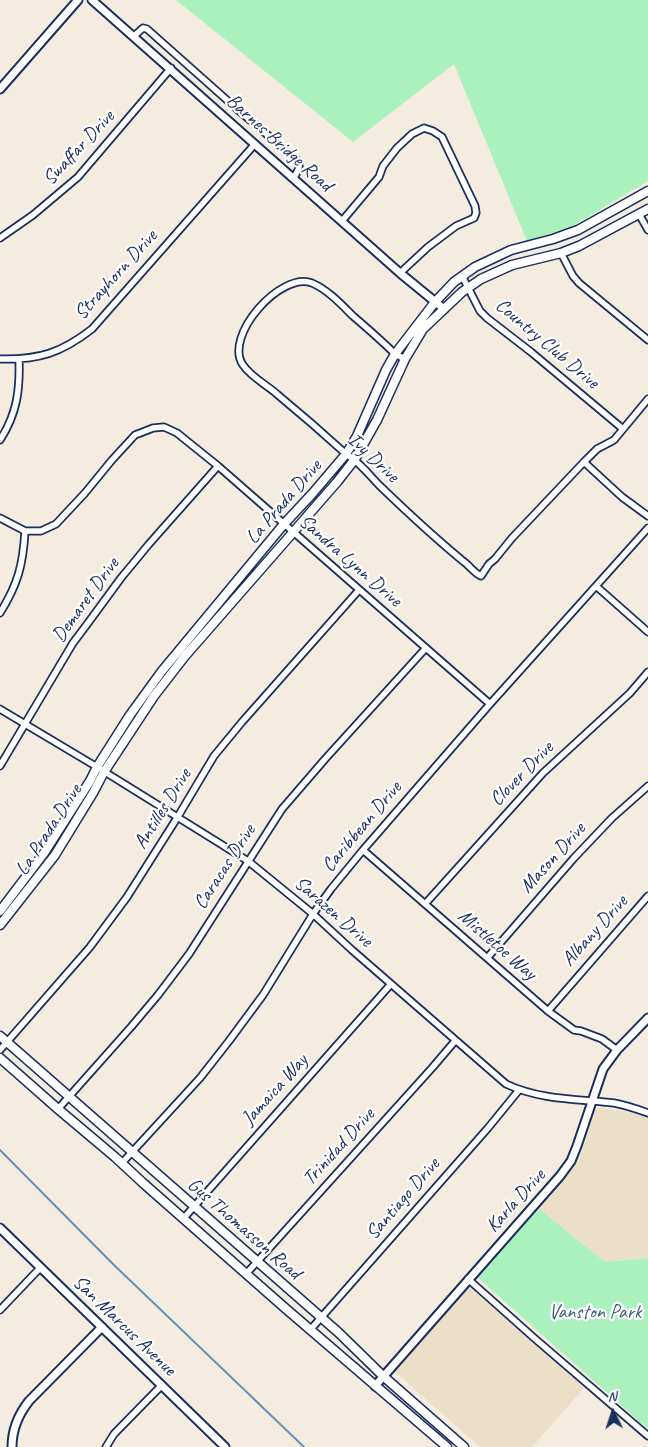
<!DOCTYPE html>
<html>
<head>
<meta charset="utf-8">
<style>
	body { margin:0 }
	#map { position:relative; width:648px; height:1447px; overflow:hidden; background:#f4ecde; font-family:Caveat,sans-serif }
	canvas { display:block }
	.north { position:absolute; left:588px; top:1387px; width:50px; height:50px; -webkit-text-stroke:4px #fff; paint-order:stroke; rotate:356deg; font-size:14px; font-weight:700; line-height:20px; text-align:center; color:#1b2f5e }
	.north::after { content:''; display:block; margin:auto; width:18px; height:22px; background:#1b2f5e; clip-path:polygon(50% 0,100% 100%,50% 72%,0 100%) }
</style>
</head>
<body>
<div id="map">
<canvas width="648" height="1447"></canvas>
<div class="north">N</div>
</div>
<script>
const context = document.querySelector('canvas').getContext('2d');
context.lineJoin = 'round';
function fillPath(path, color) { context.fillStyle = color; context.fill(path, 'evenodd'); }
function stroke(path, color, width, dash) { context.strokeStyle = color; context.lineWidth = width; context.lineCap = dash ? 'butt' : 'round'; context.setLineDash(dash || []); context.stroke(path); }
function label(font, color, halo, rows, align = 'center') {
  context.font = font + ' Caveat,sans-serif'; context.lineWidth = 4.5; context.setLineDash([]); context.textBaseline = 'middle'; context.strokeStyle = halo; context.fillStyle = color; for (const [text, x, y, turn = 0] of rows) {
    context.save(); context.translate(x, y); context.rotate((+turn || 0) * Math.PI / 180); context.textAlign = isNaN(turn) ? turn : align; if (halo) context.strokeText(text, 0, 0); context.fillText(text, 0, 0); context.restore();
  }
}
fillPath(new Path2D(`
	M 599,1108 L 629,1112 L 648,1118 L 648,1258 L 605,1262 L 538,1208 L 565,1176 L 576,1161 L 582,1151 L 595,1110 Z
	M 469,1287 L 584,1388 L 532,1447 L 480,1447 L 394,1371 Z`), '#ecdfc7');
fillPath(new Path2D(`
	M 176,0 L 648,0 L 648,181 L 571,227 L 527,241 L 454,64 L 353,142 Z
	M 538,1208 L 605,1262 L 648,1258 L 648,1429 L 477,1277 Z`), '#aaf1be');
stroke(new Path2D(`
	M 0,1150 L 114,1265 L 304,1447`), '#6591b9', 2);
const minor = new Path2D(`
	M 134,36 L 143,28 L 147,29 L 237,109 L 297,160 C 302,167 297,171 294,178
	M 639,214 L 648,230
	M 342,221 L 379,177 L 383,166 L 397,148 L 412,134 L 424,128 L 433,131 L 442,137 L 475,206 L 476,213 L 474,218 L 456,226 L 428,247 L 400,273
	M 0,238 L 33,215 L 78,177 L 171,68
	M 561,253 L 573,276 L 579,283 L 648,340
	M 462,276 L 480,311 L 487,318 L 531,352 L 623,429
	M 0,359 C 39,360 61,353 92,329 L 255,144
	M 405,359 L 395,354 C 382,341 367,328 353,316 C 341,304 328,290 312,283 C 281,271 223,336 243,365 C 251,377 267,385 278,395 C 301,414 324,434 346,454 C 360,462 369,475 380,486 C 407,512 435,538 463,561 C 470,566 474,573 481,576 L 489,564 L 495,559 L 512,538 L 584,462 L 597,449 L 614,440 L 648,399
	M 0,440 C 17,414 20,390 19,360
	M 584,462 L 622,497 L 648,516
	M 0,518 L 25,531 L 41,531 L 56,524 L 85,493 L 112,460 L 135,435 L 153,428 L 164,427 L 177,433 L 218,466 L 490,704
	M 596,586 L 648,632
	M 0,613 C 18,584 23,565 25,531
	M 0,709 L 97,767 L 248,861 L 313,914 L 352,950 L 506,1084 C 540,1100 577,1099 614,1103 C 625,1105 637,1109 648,1113
	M 0,766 L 73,643 L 88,623 L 121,578 L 149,544 L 218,466
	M 363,850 L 548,1011 L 574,1030 L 581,1031 L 602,1039 L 617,1050
	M 425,904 L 543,773 L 630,693 L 648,672
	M 488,957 L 574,858 L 612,818 L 648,786
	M 548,1011 L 648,896
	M 0,1050 L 90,947 L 127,897 L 177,818 L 214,756 L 242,722 L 359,590
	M 58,1109 L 131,1027 L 158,995 L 189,954 L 282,809 L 326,758 L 425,649
	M 122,1163 L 200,1078 L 229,1041 L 263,995 L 313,914 L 331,889 L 363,850 L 490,704 L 648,528
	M 183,1219 L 391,984
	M 246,1274 L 432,1068 L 455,1041
	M 468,1279 L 533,1337 L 648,1436
	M 0,1310 L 40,1268
	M 311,1329 L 488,1128 L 519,1090
	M 106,1447 L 114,1434 L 162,1385`);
const tertiary = new Path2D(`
	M 92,0 L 400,273 L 444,309
	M 0,89 L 78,0
	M 0,1228 L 225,1447
	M 375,1386 L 560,1176 L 571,1161 L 577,1146 L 603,1069 L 617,1050 L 648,1018
	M 12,1447 C 12,1429 18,1415 29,1401 L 102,1327`);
const secondary = new Path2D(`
	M 0,911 L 44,853 L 90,781 L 97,767 L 130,715 L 162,671 L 284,524 L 312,494 L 346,454 L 357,436 L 386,370 L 395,354 L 435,302 L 454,282 L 475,267 L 511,250 L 553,239 L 578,230 L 648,191
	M 0,925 L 55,855 L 93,793 L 104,772 L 154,696 L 185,656 L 337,482 L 355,459 L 377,420 L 405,359 L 423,329 L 462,292 L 481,279 L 512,265 L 561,253 L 579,246 L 648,209
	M 0,1036 L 339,1333 L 383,1376 L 464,1447
	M 0,1058 L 58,1109 L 115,1157 L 143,1183 L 285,1308 L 447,1447`);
stroke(minor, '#1b2f5e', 9);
stroke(tertiary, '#1b2f5e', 11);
stroke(secondary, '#1b2f5e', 11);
stroke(minor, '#fff', 5.5);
stroke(tertiary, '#fff', 7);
stroke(secondary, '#fff', 8);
label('20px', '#1b2f5e', '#fff', [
	["Barnes Bridge Road",279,143,42],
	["Swaffar Drive",79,148,-47],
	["Strayhorn Drive",116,275,-48],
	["Country Club Drive",547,344,40],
	["Ivy Drive",373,458,43],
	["La Prada Drive",284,502,-49],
	["Sandra Lynn Drive",350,561,41],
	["Demaret Drive",86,600,-54],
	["Clover Drive",522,774,-46],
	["Antilles Drive",163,809,-58],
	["Caribbean Drive",362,827,-50],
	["La Prada Drive",49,830,-57],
	["Mason Drive",553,858,-48],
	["Caracas Drive",225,867,-57],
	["Sarazen Drive",333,912,41],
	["Albany Drive",595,931,-48],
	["Mistletoe Way",497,945,41],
	["Jamaica Way",275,1090,-48],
	["Trinidad Drive",339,1147,-48],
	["Santiago Drive",403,1199,-49],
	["Karla Drive",516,1201,-48],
	["Gus Thomasson Road",244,1229,41],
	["San Marcus Avenue",124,1326,44]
]);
label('20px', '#3f6076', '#fff', [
	["Vanston Park",595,1313]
]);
</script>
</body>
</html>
